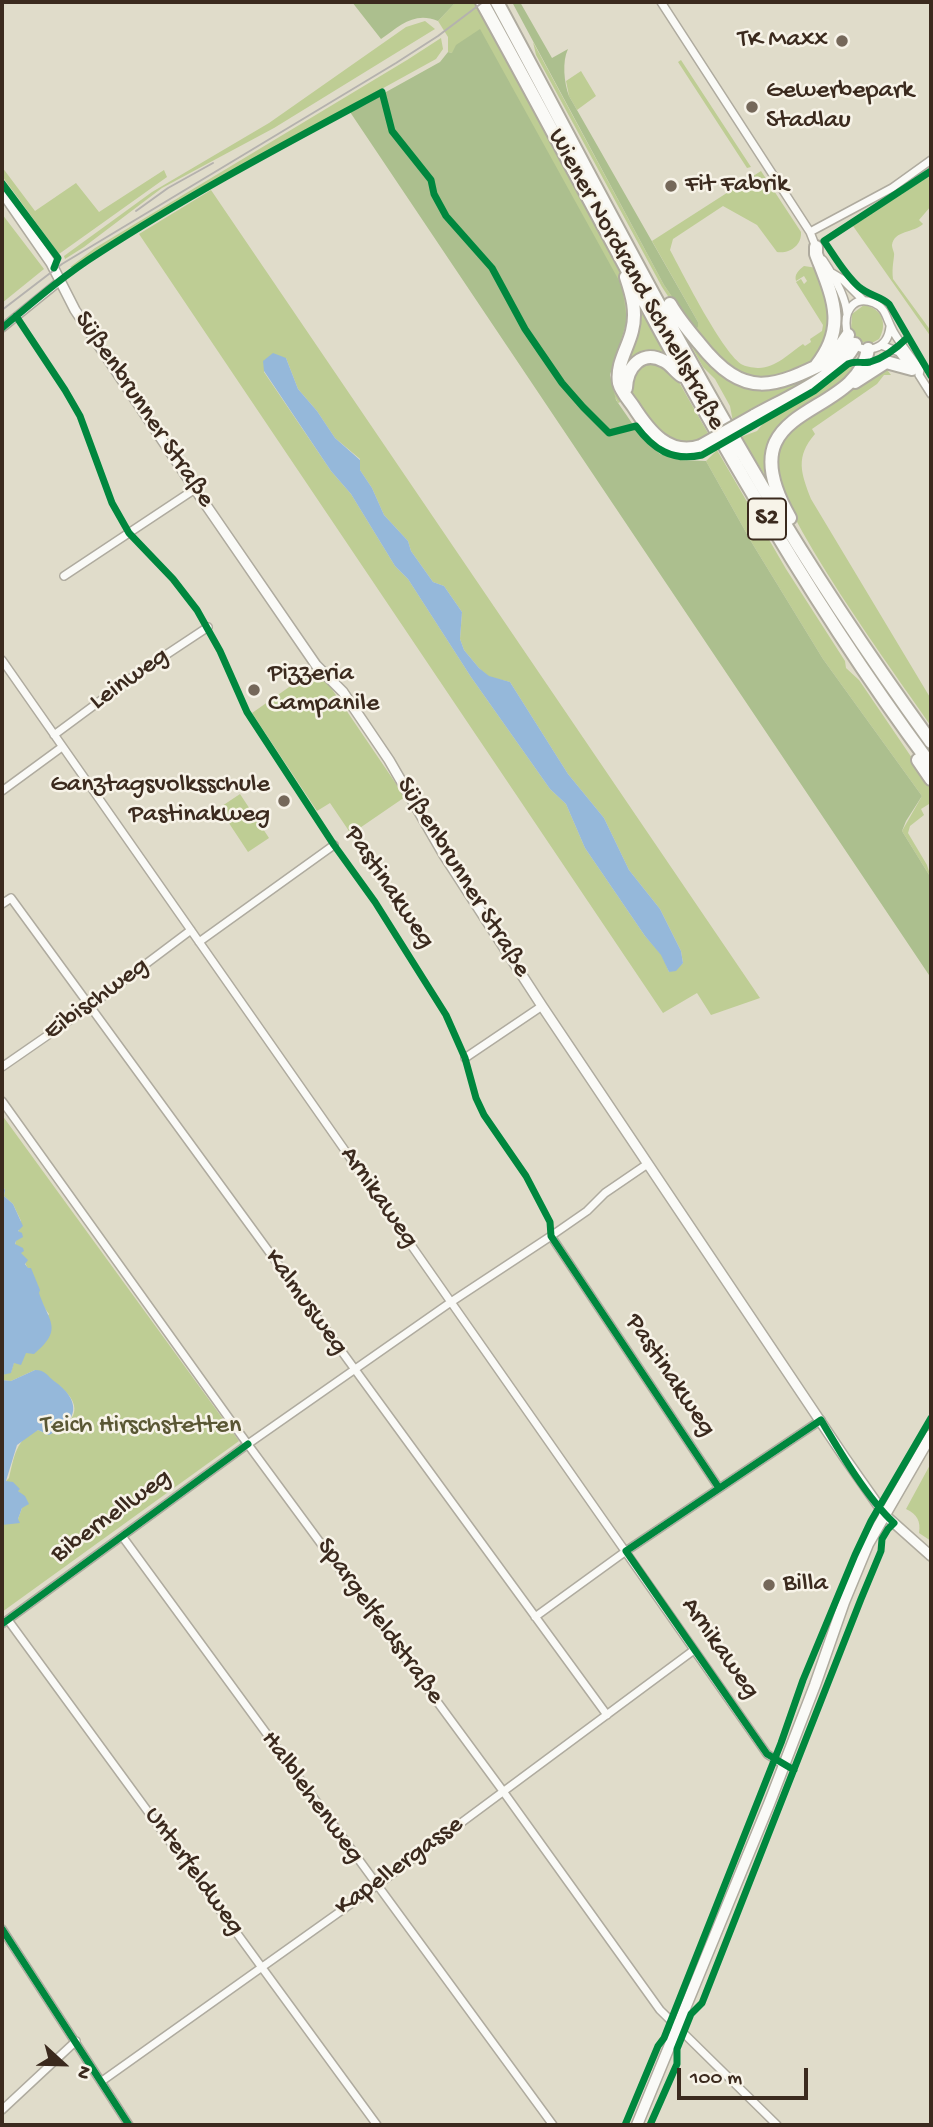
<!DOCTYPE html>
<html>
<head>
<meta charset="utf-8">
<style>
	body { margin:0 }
	#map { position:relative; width:933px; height:2127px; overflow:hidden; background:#e0dcca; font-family:"Gochi Hand",sans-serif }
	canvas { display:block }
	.frame { position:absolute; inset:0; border:4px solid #3b2a1e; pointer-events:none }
	.north { position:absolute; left:28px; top:2029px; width:70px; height:70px; -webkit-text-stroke:5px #f7f3e8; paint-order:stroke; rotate:112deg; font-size:19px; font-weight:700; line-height:28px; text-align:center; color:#3b2a1e }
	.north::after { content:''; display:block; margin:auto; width:24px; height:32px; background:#3b2a1e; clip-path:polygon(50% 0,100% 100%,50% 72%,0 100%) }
	.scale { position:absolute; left:677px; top:2068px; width:131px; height:32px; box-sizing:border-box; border:4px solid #3b2a1e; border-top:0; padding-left:9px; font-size:21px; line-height:24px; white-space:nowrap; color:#3b2a1e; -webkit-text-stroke:5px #f7f3e8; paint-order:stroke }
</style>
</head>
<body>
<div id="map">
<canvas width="933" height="2127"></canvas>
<div class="frame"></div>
<div class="north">N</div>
<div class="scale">100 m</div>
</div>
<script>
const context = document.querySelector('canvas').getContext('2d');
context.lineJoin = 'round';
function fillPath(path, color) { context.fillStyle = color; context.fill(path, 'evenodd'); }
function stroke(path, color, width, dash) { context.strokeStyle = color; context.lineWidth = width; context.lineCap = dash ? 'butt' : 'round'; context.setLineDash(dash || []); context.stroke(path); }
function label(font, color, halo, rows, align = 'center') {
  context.font = font + ' "Gochi Hand",sans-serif'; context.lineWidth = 5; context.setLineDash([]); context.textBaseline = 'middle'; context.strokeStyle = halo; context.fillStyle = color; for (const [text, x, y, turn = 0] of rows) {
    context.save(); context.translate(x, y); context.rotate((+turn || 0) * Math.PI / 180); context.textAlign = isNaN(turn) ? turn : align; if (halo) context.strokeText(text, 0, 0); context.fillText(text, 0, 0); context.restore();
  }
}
fillPath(new Path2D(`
	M 456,2 L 476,2 L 625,282 L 630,301 L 623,401 L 618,403 C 603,376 618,348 627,321 L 452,53 L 448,52 L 448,37 L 438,21 Z
	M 425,21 L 435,29 L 274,128 L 162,188 L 84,247 L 65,259 L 64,256 L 152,192 L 269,123 L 406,27 Z
	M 441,38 L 443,49 L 436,59 L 220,178 L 89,256 L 72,268 L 70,267 L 95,248 L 407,60 Z
	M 533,42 L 664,285 L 691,325 L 698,322 L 652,241 L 761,171 L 801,232 C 802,245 790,254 777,252 L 757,225 L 723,206 L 673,239 L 670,250 C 682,272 724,356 743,365 C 747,367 755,368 759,368 C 775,368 790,353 803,344 L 805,346 L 811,342 L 810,339 L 822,331 L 823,325 L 796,282 L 801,279 L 804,284 L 807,281 L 804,276 L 796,281 C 794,274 799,270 804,266 L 817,268 L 832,321 L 820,356 L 804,368 L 766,379 L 735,373 L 683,319 L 662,287 L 536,55 Z
	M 681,60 L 751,167 L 747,168 L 678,62 Z
	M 581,71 L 596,96 L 577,110 L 569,96 L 566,81 Z
	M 2,167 L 35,211 L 76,183 L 99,212 L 164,170 L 167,177 L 59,254 L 2,176 Z
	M 931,175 L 931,206 L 919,220 L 923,224 C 914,233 894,230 892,245 C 892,249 895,253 894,256 C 893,265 892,269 893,279 L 931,331 L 931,337 L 853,226 Z
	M 211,190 L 760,998 L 711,1015 L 697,993 L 663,1013 L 139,234 ZM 286,358 L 298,389 L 317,411 L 335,438 L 360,459 L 360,470 L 372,488 L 384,515 L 408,541 L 411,551 L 433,582 L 444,586 L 462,612 L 460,639 L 464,650 L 479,668 L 489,677 L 510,682 L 568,774 L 604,818 L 629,870 L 660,909 L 681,951 L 683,963 L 669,972 L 662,955 L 645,936 L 585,848 L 566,804 L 550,789 L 471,677 L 408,579 L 395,566 L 351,494 L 331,471 L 264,372 L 264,361 Z
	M 2,214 L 44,269 L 2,303 Z
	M 640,304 L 667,354 L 627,366 L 625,365 Z
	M 864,305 C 882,308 888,324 879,339 L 870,344 L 858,341 L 851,330 L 852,314 Z
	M 684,333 L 730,379 L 810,377 L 733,422 L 730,406 L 715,379 L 703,367 Z
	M 658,362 L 676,377 L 709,435 C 699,441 688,444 677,442 C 657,437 628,398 630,379 L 643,363 Z
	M 859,363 L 846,379 L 788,420 L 768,480 L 741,437 L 757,431 L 765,421 L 814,394 L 849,366 Z
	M 885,367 L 891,375 L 884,375 L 877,384 L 812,429 L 815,434 C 795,457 801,473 811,499 L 931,699 L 931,726 C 901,682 770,504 775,461 C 776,453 780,442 784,435 C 788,426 857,384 871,374 Z
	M 717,450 L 786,569 L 845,661 L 846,668 L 859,680 L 931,786 L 931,806 L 929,804 L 921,809 L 924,815 L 910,826 L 908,833 L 927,865 L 931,878 L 902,831 L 922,796 L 823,659 L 752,543 L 706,461 Z
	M 315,669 L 325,679 L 405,797 L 351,834 L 330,803 L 317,811 L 252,713 Z
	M 240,794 L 269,838 L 248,852 L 219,808 Z
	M 2,1115 L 239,1441 L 2,1612 L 2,1525 L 18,1519 L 22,1508 L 21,1494 L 6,1481 L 9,1478 C 14,1457 16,1438 38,1430 L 49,1435 C 55,1431 63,1428 68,1423 C 90,1401 51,1379 35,1370 L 11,1381 L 2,1380 L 2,1375 L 11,1372 L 14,1362 L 26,1352 L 49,1314 C 34,1294 30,1265 15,1245 L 21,1221 L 13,1204 L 4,1196 L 5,1190 L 2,1184 Z
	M 931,1463 L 931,1541 L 919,1533 C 921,1521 917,1514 906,1509 Z`), '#becd94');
fillPath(new Path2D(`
	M 352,2 L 456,2 L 438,21 C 414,11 400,26 381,39 Z
	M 512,2 L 520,2 L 552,58 L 568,49 C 562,61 564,83 569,96 L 698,322 L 698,327 L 695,329 L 691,325 L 664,285 Z
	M 480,29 L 622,286 L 627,321 L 610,375 L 616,400 L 643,439 L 660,454 L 680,460 L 706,461 L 752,543 L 823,659 L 922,796 L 906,821 L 902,831 L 931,878 L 931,978 L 350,112 L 440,62 L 448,52 L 452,53 L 456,45 Z`), '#acbf8e');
fillPath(new Path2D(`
	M 273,353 L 286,358 L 298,389 L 317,411 L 335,438 L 360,460 L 360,470 L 372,488 L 384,515 L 408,541 L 411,551 L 433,582 L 444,586 L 462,612 L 460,639 L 464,650 L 479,668 L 489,676 L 510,682 L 568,774 L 604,818 L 629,870 L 660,909 L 681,951 L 683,963 L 676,971 L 669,972 L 661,955 L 645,936 L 585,848 L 566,804 L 550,789 L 471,677 L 408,579 L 395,566 L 351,494 L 331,471 L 264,371 L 263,361 Z
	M 2,1184 L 5,1190 L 4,1196 L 13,1204 L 23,1226 L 18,1231 L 22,1233 L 23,1237 L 16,1241 L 15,1244 L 23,1248 L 24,1251 L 21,1253 L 28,1260 L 25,1264 L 28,1268 L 31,1268 L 40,1290 L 39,1293 C 49,1322 64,1329 34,1354 L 26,1353 L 21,1365 L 14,1363 L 11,1373 L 2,1375 Z
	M 35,1370 C 46,1370 47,1376 54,1381 C 81,1400 80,1421 49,1435 L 38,1430 L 17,1445 L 6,1481 L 13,1482 L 20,1489 L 18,1491 L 25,1496 L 29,1504 L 22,1508 L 18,1519 L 20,1523 L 2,1525 L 2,1380 L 11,1381 Z`), '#95b8da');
const minor = new Path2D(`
	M 661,2 L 810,232 L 817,250
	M 810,232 L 892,188 L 931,160
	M 823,260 C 833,275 846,296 847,314
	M 832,273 L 842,279 L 863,300
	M 890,327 C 889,336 885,345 875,348 C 837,359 836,287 874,303 C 886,308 886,318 892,329 C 897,340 912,358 920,370 L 919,375 L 931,394
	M 2,328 L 60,281
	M 881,345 L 899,352 L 912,369
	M 64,576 L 195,489
	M 2,660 L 767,1754 L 784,1765
	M 54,735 L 131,678 L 208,627
	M 2,791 L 62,747
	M 2,904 L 11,898 L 607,1715
	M 199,942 L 334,845
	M 465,1058 L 542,1006
	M 2,1067 L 90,1006 L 191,930
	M 2,1101 L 241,1435 L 500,1787 L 660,2010 L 777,2125
	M 551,1236 L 719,1488
	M 122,1536 L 553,2125
	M 535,1617 L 626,1551 L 821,1420
	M 8,1620 L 377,2125
	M 2,1624 L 248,1444 L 451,1302 L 551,1236 L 587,1211 L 605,1193 L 646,1165
	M 2,1929 L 129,2125
	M 102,2081 L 376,1886 L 694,1650
	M 2,2110 L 76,2041`);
const tertiary = new Path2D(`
	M 2,192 L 51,263 L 75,310 L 195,489 L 316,665 L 343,692 L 389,760 L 444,855 L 542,1006 L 845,1458 L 885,1515 L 931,1556`);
const secondary = new Path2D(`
	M 637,2125 L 769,1804 L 815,1685 L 844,1602 L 868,1544 L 931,1435`);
const motorway = new Path2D(`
	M 482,2 C 625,260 754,528 931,765
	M 497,2 C 584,163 668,328 762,486 C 814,574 871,659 931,742
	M 816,247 L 816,254 C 832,296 848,326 816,366
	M 626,277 C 632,295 637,312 632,331 C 628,348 616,364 619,383 C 621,391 628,399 633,406 C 649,431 669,457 701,446
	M 670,304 C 678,318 688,330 699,343 C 745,401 773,388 832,359
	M 828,364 L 848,335
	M 855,382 L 886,362 L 912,369
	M 626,388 C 627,367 642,349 664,361 C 672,365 675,372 682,376
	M 754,416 C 784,399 840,376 855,344
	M 790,518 C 723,400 856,422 868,349
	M 918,760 L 931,779`);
stroke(minor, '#afab9f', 10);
stroke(tertiary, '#afab9f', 12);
stroke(secondary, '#afab9f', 13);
stroke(motorway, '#afab9f', 16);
stroke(minor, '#fafaf7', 7);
stroke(tertiary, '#fafaf7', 9);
stroke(secondary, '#fafaf7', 10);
stroke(motorway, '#fafaf7', 12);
stroke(new Path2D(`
	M 136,211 L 168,188 L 213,163
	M 2,310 L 62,264 L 396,63 L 438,36 L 483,2`), '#b5b2ae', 2);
const motorwayBridge = new Path2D(`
	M 701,446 L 754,416`);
stroke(motorwayBridge, '#afab9f', 16, []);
stroke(motorwayBridge, '#fafaf7', 12);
stroke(new Path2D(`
	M 931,171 L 824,241 C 835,257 845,275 859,287 C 868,295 880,296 889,304 L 931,376
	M 2,183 L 58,258 L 54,268
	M 16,316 L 65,390 L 80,416 L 112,503 L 129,533 L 173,579 L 197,610 L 220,651 L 247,712 L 334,845 L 375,902 L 446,1015 L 465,1058 L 476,1098 L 484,1115 L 526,1176 L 550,1222 L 551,1236 L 719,1488
	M 2,328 C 33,302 64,275 99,253 C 190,194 287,143 382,92 L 392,131 L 431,180 L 434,194 L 446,216 L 492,268 L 525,329 L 562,383 L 583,407 L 609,433 L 636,426 C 653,449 672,462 702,455 L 814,391 L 848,364 C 856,360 862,364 870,362 C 884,358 898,347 908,337
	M 2,1624 L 248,1444
	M 2,1929 L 129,2125
	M 625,2125 L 658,2046 L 664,2038 L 781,1743 L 803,1680 L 855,1555 L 871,1521 L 931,1418
	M 650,2125 L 677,2064 L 677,2049 L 691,2014 L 702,2003 L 861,1599 L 881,1551 L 882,1539 L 888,1529 L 894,1523 C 867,1498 840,1452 821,1420 L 626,1551 L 767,1754 L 794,1770`), '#00873e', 7);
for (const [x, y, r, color] of [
	[842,41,7,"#75685a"],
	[752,107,7,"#75685a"],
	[671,186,7,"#75685a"],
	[254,690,7,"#75685a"],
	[284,801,7,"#75685a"],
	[769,1585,7,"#75685a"]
]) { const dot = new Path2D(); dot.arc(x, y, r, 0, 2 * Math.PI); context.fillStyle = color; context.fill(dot); stroke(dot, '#f7f3e8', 2.5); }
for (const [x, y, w] of [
	[767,519,38]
]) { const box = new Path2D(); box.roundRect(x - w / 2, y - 20.5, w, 41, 5); context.fillStyle = '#f7f3e8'; context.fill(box); stroke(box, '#3b2a1e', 2); }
label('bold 24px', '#3b2a1e', null, [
	["S2",767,519]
]);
label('26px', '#3b2a1e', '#f7f3e8', [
	["TK Maxx",828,41,"right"],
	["Gewerbepark",766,92],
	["Stadlau",766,122],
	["Fit Fabrik",685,186],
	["Pizzeria",268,675],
	["Campanile",268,705],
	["Ganztagsvolksschule",270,786,"right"],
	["Pastinakweg",270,816,"right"],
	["Billa",783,1585]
], 'left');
label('26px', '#3b2a1e', '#f7f3e8', [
	["Wiener Nordrand Schnellstraße",635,280,61],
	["Süßenbrunner Straße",143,410,56],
	["Leinweg",130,680,-35],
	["Süßenbrunner Straße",462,878,58],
	["Pastinakweg",388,888,56],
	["Eibischweg",97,1000,-36],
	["Arnikaweg",378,1198,55],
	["Kalmusweg",305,1303,54],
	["Pastinakweg",669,1376,56],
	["Bibernellweg",112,1517,-36],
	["Spargelfeldstraße",379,1622,54],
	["Arnikaweg",719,1649,55],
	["Halblehenweg",311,1798,54],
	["Kapellergasse",400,1867,-36],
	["Unterfeldweg",193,1872,54]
]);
label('26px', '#5a5734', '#f7f3e8', [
	["Teich Hirschstetten",141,1427]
]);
</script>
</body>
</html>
